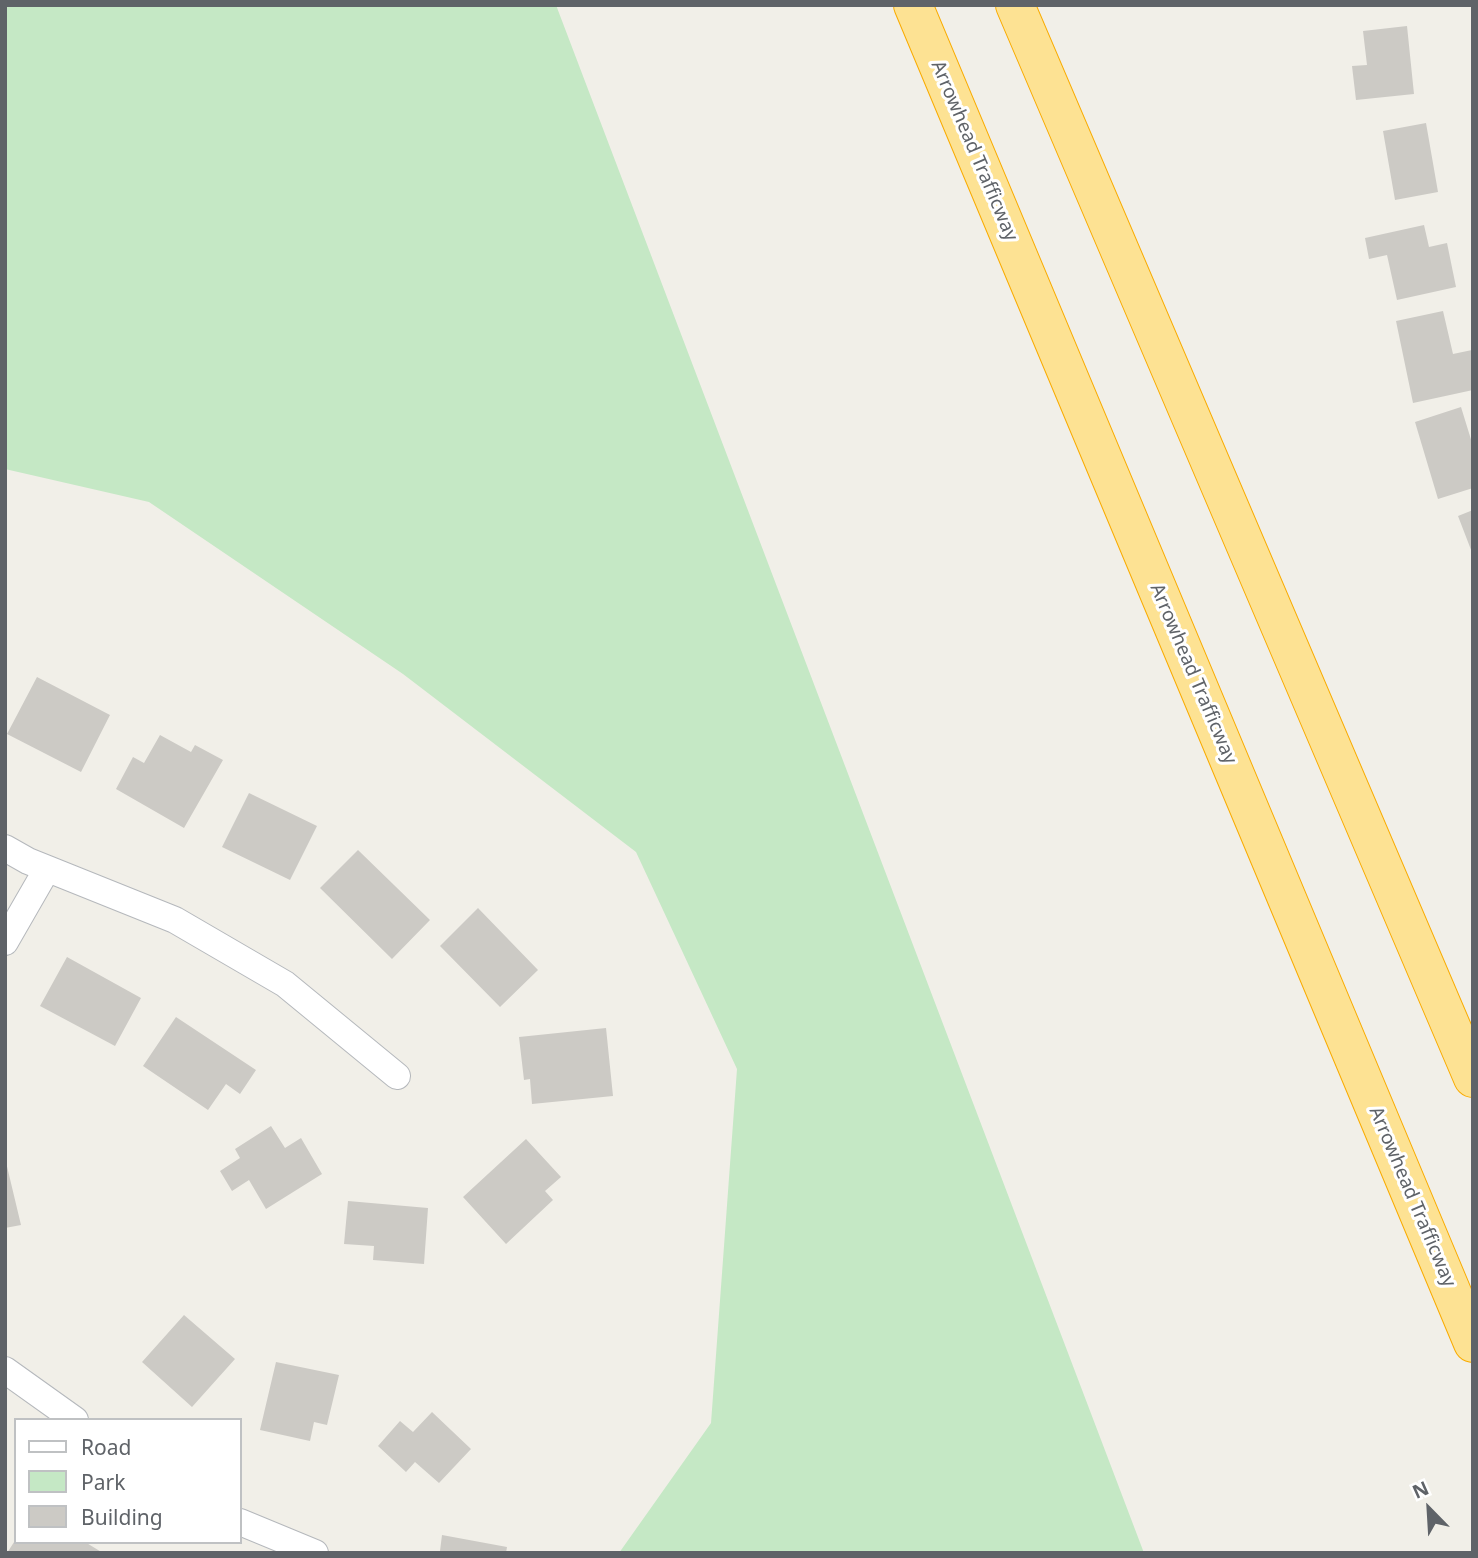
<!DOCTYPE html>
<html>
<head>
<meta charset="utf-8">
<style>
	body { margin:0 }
	#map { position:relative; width:1478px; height:1558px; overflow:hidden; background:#f1efe8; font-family:"Noto Sans",sans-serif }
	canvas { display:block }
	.frame { position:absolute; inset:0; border:7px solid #5f6368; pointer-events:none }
	.legend { position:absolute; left:14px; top:1418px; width:228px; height:126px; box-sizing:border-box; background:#fff; border:2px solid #bfc1c3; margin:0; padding:9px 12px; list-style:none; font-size:21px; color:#5f6368 }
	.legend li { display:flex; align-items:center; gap:14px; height:35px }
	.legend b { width:35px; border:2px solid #bfc1c3 }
	.north { position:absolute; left:1394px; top:1474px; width:70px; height:70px; -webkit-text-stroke:5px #fff; paint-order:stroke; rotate:336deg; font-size:19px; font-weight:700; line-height:28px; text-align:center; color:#5f6368 }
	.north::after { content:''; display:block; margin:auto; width:24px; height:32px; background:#5f6368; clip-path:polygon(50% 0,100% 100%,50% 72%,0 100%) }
</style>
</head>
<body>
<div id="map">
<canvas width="1478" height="1558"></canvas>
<div class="frame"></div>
<ul class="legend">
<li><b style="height:9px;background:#fff"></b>Road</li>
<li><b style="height:19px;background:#c5e8c5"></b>Park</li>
<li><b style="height:19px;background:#cccac5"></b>Building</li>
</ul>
<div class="north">N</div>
</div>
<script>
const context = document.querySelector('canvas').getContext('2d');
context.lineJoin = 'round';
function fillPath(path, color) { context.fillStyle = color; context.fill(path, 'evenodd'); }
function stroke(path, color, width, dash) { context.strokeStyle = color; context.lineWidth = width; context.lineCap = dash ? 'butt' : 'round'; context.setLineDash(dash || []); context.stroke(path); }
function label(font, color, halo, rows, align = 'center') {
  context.font = font + ' "Noto Sans",sans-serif'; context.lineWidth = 6; context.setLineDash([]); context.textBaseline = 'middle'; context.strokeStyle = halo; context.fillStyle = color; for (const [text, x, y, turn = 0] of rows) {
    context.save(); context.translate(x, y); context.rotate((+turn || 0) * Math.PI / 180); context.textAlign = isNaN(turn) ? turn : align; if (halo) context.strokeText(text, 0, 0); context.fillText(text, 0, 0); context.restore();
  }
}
fillPath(new Path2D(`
	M 5,5 L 556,5 L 1144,1553 L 619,1553 L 711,1423 L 737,1069 L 636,852 L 403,674 L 149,502 L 5,469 Z`), '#c5e8c5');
fillPath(new Path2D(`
	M 1407,26 L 1414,94 L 1356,100 L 1352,66 L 1367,65 L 1363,31 Z
	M 1426,123 L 1438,192 L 1395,200 L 1383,131 Z
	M 1424,225 L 1429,247 L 1447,243 L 1456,287 L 1397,300 L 1387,255 L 1369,259 L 1365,238 Z
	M 1443,311 L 1453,354 L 1472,350 L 1473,390 L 1413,403 L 1396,321 Z
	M 1461,407 L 1473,446 L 1473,488 L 1438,499 L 1415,422 Z
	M 1473,510 L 1473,555 L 1458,516 Z
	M 37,677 L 110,715 L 81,772 L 7,734 Z
	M 160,735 L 191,752 L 195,745 L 223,760 L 184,828 L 116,789 L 133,757 L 144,763 Z
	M 249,793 L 317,826 L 290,880 L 222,847 Z
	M 358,850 L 430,920 L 392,959 L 320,888 Z
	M 478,908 L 538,970 L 500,1007 L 440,946 Z
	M 67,957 L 141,998 L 115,1046 L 40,1006 Z
	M 176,1017 L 256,1070 L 240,1094 L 226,1084 L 208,1110 L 143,1066 Z
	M 606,1028 L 613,1096 L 532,1104 L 530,1079 L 524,1080 L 519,1037 Z
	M 271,1126 L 285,1148 L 301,1138 L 322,1174 L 266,1209 L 249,1180 L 232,1191 L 220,1171 L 240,1158 L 235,1149 Z
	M 526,1139 L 561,1177 L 545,1191 L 553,1200 L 506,1244 L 463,1197 Z
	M 5,1158 L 21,1225 L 5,1228 Z
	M 348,1201 L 428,1208 L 424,1264 L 373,1260 L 374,1246 L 344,1244 Z
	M 184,1315 L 235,1359 L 192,1407 L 142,1362 Z
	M 276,1362 L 339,1375 L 327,1425 L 314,1422 L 310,1441 L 260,1430 Z
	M 432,1412 L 471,1449 L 439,1483 L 415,1462 L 406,1472 L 378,1446 L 400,1421 L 413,1432 Z
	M 442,1535 L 507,1547 L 506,1553 L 441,1553 L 440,1551 Z
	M 16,1539 L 16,1542 L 85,1542 L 103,1553 L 7,1553 Z`), '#cccac5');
const street = new Path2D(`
	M 5,848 L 28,861 L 175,920 L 285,984 L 397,1076
	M 5,942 L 47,869
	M 5,1370 L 75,1420
	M 240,1522 L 315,1553`);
const highway = new Path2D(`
	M 913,5 L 1473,1343
	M 1015,5 L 1473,1078`);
stroke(street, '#b5b8bc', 28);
stroke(highway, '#f9ab00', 40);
stroke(street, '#fff', 26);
stroke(highway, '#fde293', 38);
label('19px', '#5f6368', '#fff', [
	["Arrowhead Trafficway",974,151,67],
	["Arrowhead Trafficway",1193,674,67],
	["Arrowhead Trafficway",1412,1197,67]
]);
</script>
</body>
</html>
